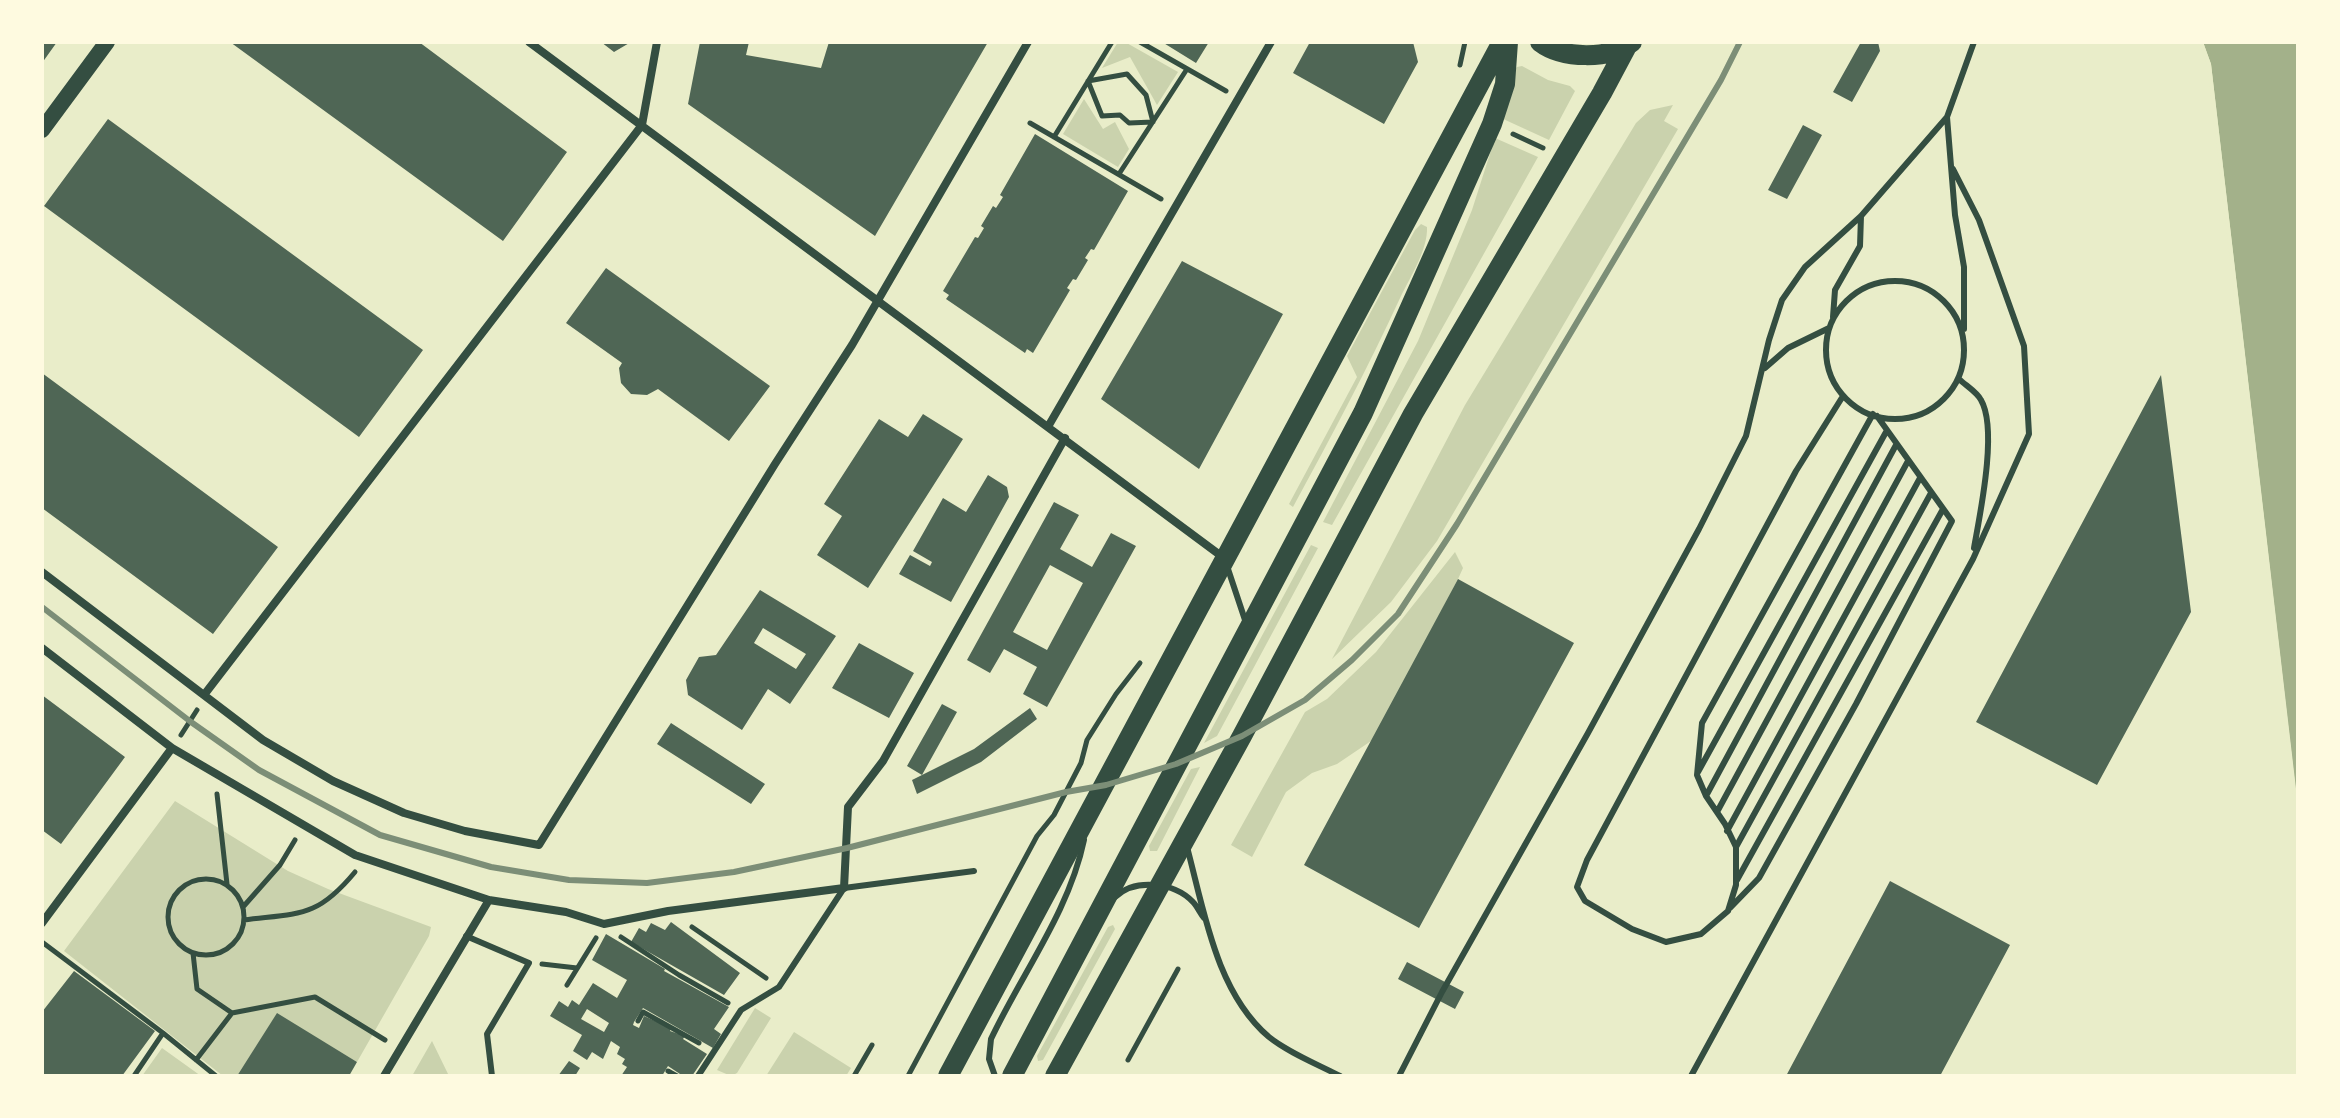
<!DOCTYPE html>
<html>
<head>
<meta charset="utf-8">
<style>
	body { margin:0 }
	#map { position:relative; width:2340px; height:1118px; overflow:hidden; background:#e9edc9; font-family:"Asap Condensed",sans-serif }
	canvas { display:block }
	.frame { position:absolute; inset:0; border:44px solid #fefae0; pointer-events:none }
</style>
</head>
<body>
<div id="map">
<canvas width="2340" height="1118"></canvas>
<div class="frame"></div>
</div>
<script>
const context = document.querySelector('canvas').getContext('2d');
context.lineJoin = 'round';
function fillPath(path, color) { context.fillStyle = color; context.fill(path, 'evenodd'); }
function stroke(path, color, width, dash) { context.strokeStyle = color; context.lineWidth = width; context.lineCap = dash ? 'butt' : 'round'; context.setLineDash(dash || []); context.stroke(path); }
fillPath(new Path2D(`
	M 1118,42 L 1125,42 L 1178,72 L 1157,105 L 1130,57 L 1102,68 Z
	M 1522,66 L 1548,80 L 1570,86 L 1575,91 L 1549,140 L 1501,118 L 1512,72 L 1517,67 Z
	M 1084,99 L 1103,129 L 1115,122 L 1129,149 L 1118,167 L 1063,134 Z
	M 1673,105 L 1664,121 L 1678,129 L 1437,541 L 1391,602 L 1332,659 L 1465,405 L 1636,123 L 1650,110 Z
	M 1495,138 L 1538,157 L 1332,525 L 1323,522 L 1418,341 L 1472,210 Z
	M 1421,224 L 1427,227 C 1428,249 1411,276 1401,296 C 1368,368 1331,437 1293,507 L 1289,504 L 1357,377 L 1347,356 L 1415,230 Z
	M 1311,545 L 1318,548 L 1217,736 L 1204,743 Z
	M 1455,552 L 1463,568 L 1458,579 L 1374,739 L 1337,764 L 1312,773 L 1286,792 L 1252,857 L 1231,845 L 1305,712 L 1327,699 L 1376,652 Z
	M 1200,767 L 1157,851 L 1150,851 L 1149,846 L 1191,769 Z
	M 175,801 L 288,871 L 328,889 L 431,927 L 429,936 L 357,1062 L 277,1014 L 237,1076 L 223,1076 L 64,951 Z
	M 1113,925 L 1115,929 L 1043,1060 L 1038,1061 L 1037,1056 L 1108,927 Z
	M 755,1008 L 771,1018 L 737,1073 L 731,1076 L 717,1070 Z
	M 794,1032 L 851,1068 L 846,1076 L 766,1076 Z
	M 432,1041 L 449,1076 L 412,1076 Z
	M 162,1048 L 201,1076 L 142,1076 Z`), '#cad2ad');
fillPath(new Path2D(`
	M 2203,42 L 2298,42 L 2298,806 L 2211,64 Z`), '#a3b18a');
fillPath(new Path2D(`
	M 2199,42 L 2203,42 L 2211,64 L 2298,810 L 2294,806 L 2207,65 Z`), '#e9edc9');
fillPath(new Path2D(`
	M 42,42 L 57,42 L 42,63 Z
	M 230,42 L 419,42 L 567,152 L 503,241 Z
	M 601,42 L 631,42 L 614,52 Z
	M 700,42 L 749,42 L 746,55 L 821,68 L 829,42 L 988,42 L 875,236 L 688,104 Z
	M 1162,42 L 1209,42 L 1196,63 Z
	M 1310,42 L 1413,42 L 1418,62 L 1384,124 L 1293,73 Z
	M 1861,42 L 1878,42 L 1880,51 L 1852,102 L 1833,92 Z
	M 108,119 L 423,350 L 359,437 L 44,206 Z
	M 1803,125 L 1822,135 L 1787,199 L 1768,190 Z
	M 1035,134 L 1128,191 L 1094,250 L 1091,249 L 1085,258 L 1088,260 L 1076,280 L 1073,279 L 1067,288 L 1070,290 L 1033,353 L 1027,349 L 1025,353 L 946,299 L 949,295 L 943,291 L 975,237 L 978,238 L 984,228 L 981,226 L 993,206 L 996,208 L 1003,197 L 1000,195 Z
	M 1182,261 L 1283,314 L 1199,469 L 1101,399 Z
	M 606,268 L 770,386 L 729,441 L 658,389 L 647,395 L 631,394 L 621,383 L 619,368 L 622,363 L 566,323 Z
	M 42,373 L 278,547 L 213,634 L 42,508 Z
	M 2161,375 L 2191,612 L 2097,785 L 1976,722 Z
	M 923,414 L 963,439 L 868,588 L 817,555 L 842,516 L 824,504 L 879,419 L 908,437 Z
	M 988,475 L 1007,487 L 1009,497 L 951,602 L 899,574 L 910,555 L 930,566 L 932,562 L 913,551 L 943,498 L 966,512 Z
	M 1054,502 L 1079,515 L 1060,549 L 1092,567 L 1111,533 L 1136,546 L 1047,707 L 1023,694 L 1037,667 L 1004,649 L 990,673 L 967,660 ZM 1050,565 L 1083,583 L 1047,650 L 1013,632 Z
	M 1458,579 L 1574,643 L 1419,928 L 1304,865 Z
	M 760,590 L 836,636 L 790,704 L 768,689 L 742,730 L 688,695 L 686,680 L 699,657 L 716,655 ZM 763,628 L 806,654 L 796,669 L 754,643 Z
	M 859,643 L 914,673 L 889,718 L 832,688 Z
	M 42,695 L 125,757 L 61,844 L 42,830 Z
	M 942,704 L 957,712 L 922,775 L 974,749 L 1030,708 L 1037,719 L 981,762 L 917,794 L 912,780 L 922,775 L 907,766 Z
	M 671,723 L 765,784 L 751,804 L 657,744 Z
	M 1890,881 L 2010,945 L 1940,1076 L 1786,1076 Z
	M 671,922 L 740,973 L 724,995 L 631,942 L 639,928 L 646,932 L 651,923 L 665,930 Z
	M 606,934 L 665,969 L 664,971 L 729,1007 L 714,1029 L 721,1034 L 713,1048 L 643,1008 L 634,1022 L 633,1025 L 639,1028 L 644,1016 L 671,1028 L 670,1031 L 685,1036 L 683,1039 L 707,1054 L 692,1076 L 683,1076 L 668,1066 L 662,1076 L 621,1076 L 627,1067 L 622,1064 L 625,1059 L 617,1054 L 620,1047 L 611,1041 L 603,1059 L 592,1052 L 587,1060 L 573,1051 L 582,1035 L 550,1016 L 559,1001 L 568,1007 L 572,1000 L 579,1005 L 593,983 L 617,998 L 627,980 L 592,960 ZM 587,1009 L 609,1023 L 604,1032 L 581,1019 Z
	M 1407,962 L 1464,992 L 1455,1009 L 1398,979 Z
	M 74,971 L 155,1031 L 122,1076 L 42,1076 L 42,1012 Z
	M 277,1013 L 357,1062 L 349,1076 L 237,1076 Z
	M 569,1061 L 580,1068 L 575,1076 L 558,1076 Z`), '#4f6655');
stroke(new Path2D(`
	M 1140,42 L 1226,91
	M 1460,65 L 1465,42
	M 1127,74 L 1146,95 L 1153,122 L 1129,123 L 1120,115 L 1102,116 L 1088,81 Z
	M 1030,123 L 1161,199
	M 1513,134 L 1543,148
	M 1054,137 L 1112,42
	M 1119,174 L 1187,69
	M 181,735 L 197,710
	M 217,794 L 227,884
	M168 917a38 38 0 1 1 76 0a38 38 0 1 1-76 0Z
	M 243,907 L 280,865 L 295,840
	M 244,920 C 300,913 317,918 355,872
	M 692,927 L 766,978
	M 621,937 L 679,975 L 728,1003
	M 42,942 L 163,1033 L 216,1076
	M 193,953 L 197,989 L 232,1013 L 196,1060
	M 542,964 L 577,968
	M 567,985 L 596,938
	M 232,1013 L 315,997 L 385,1040
	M 638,1021 L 643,1012 L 699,1043
	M 1128,1060 L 1178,969
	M 668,1071 L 677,1076
	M 134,1076 L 163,1033
	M 854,1076 L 872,1045
	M 908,1076 L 1037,836 L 1054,815 L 1081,763 L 1087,740 L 1116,694 L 1140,663`), '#344e41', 5);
stroke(new Path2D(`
	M 1947,117 L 1955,215 L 1964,267 L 1964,329
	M1826 350a69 69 0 1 1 138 0a69 69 0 1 1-138 0Z
	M 1833,317 L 1835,290 L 1860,246 L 1861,216
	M 1765,368 L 1788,348 L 1829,328
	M 1959,379 C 1965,385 1977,392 1981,400 C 1998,429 1980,514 1974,548
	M 1843,396 L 1796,471 L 1587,860 L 1577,887 L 1585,901 L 1632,929 L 1666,942 L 1701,934 L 1728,911 L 1736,885 L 1736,847 L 1725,824 L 1706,796 L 1697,775 L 1702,723 L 1873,414
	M 1227,566 L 1246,623
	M 1698,772 L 1886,432
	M 1706,796 L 1896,445
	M 1717,812 L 1908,461
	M 1727,831 L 1920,478
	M 1187,847 C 1204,910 1216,992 1269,1037 C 1289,1053 1317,1064 1340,1076
	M 1736,847 L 1931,493
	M 1737,880 L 1943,509
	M 1115,897 C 1135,878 1174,882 1193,902 C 1197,906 1200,913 1204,918
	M 1730,908 L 1759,878 L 1856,704 L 1952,521 L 1877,416
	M 466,936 L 529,963 L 487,1034 L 492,1076
	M 698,1076 L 741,1010 L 779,987 L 844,888 L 974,871
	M 995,1076 L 989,1059 L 991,1039 C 1022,973 1069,912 1084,840
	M 1399,1076 L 1442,992 L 1588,733 L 1699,529 L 1746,436 L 1769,340 L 1782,300 L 1805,267 L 1861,216 L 1947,117 L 1974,42
	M 1691,1076 L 1973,559 L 2029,434 L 2024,346 L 1979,220 L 1953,169`), '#344e41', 6);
stroke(new Path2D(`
	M 529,42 L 1224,558
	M 1049,425 L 1271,42
	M 42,572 L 263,740 L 333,781 L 404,813 L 465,831 L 539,845 L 775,464 L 852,345 L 1028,42
	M 42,648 L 172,748 L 355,855 L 489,900 L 566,912 L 604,924 L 668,911 L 844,888 L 848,807 L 883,761 L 1065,438
	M 204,695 L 642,125 L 657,42
	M 42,923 L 172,748
	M 384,1076 L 489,900`), '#344e41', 8);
stroke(new Path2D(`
	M 42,130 L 107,42`), '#344e41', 16);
stroke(new Path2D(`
	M 1540,42 C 1562,59 1610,60 1632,42
	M 948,1076 L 1502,42
	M 1012,1076 L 1363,413 L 1492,124 L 1505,84 L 1508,42
	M 1055,1076 L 1242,736 L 1413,414 L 1602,93 L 1627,46`), '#344e41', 20);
stroke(new Path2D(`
	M 42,607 L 191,722 L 259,770 L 380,835 L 491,867 L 569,880 L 647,883 L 734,872 L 847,848 L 1066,792 L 1106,785 L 1176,764 L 1242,736 L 1305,700 L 1352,660 L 1398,614 L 1457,524 L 1721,80 L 1740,42`), '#7c8e77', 6);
</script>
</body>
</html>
